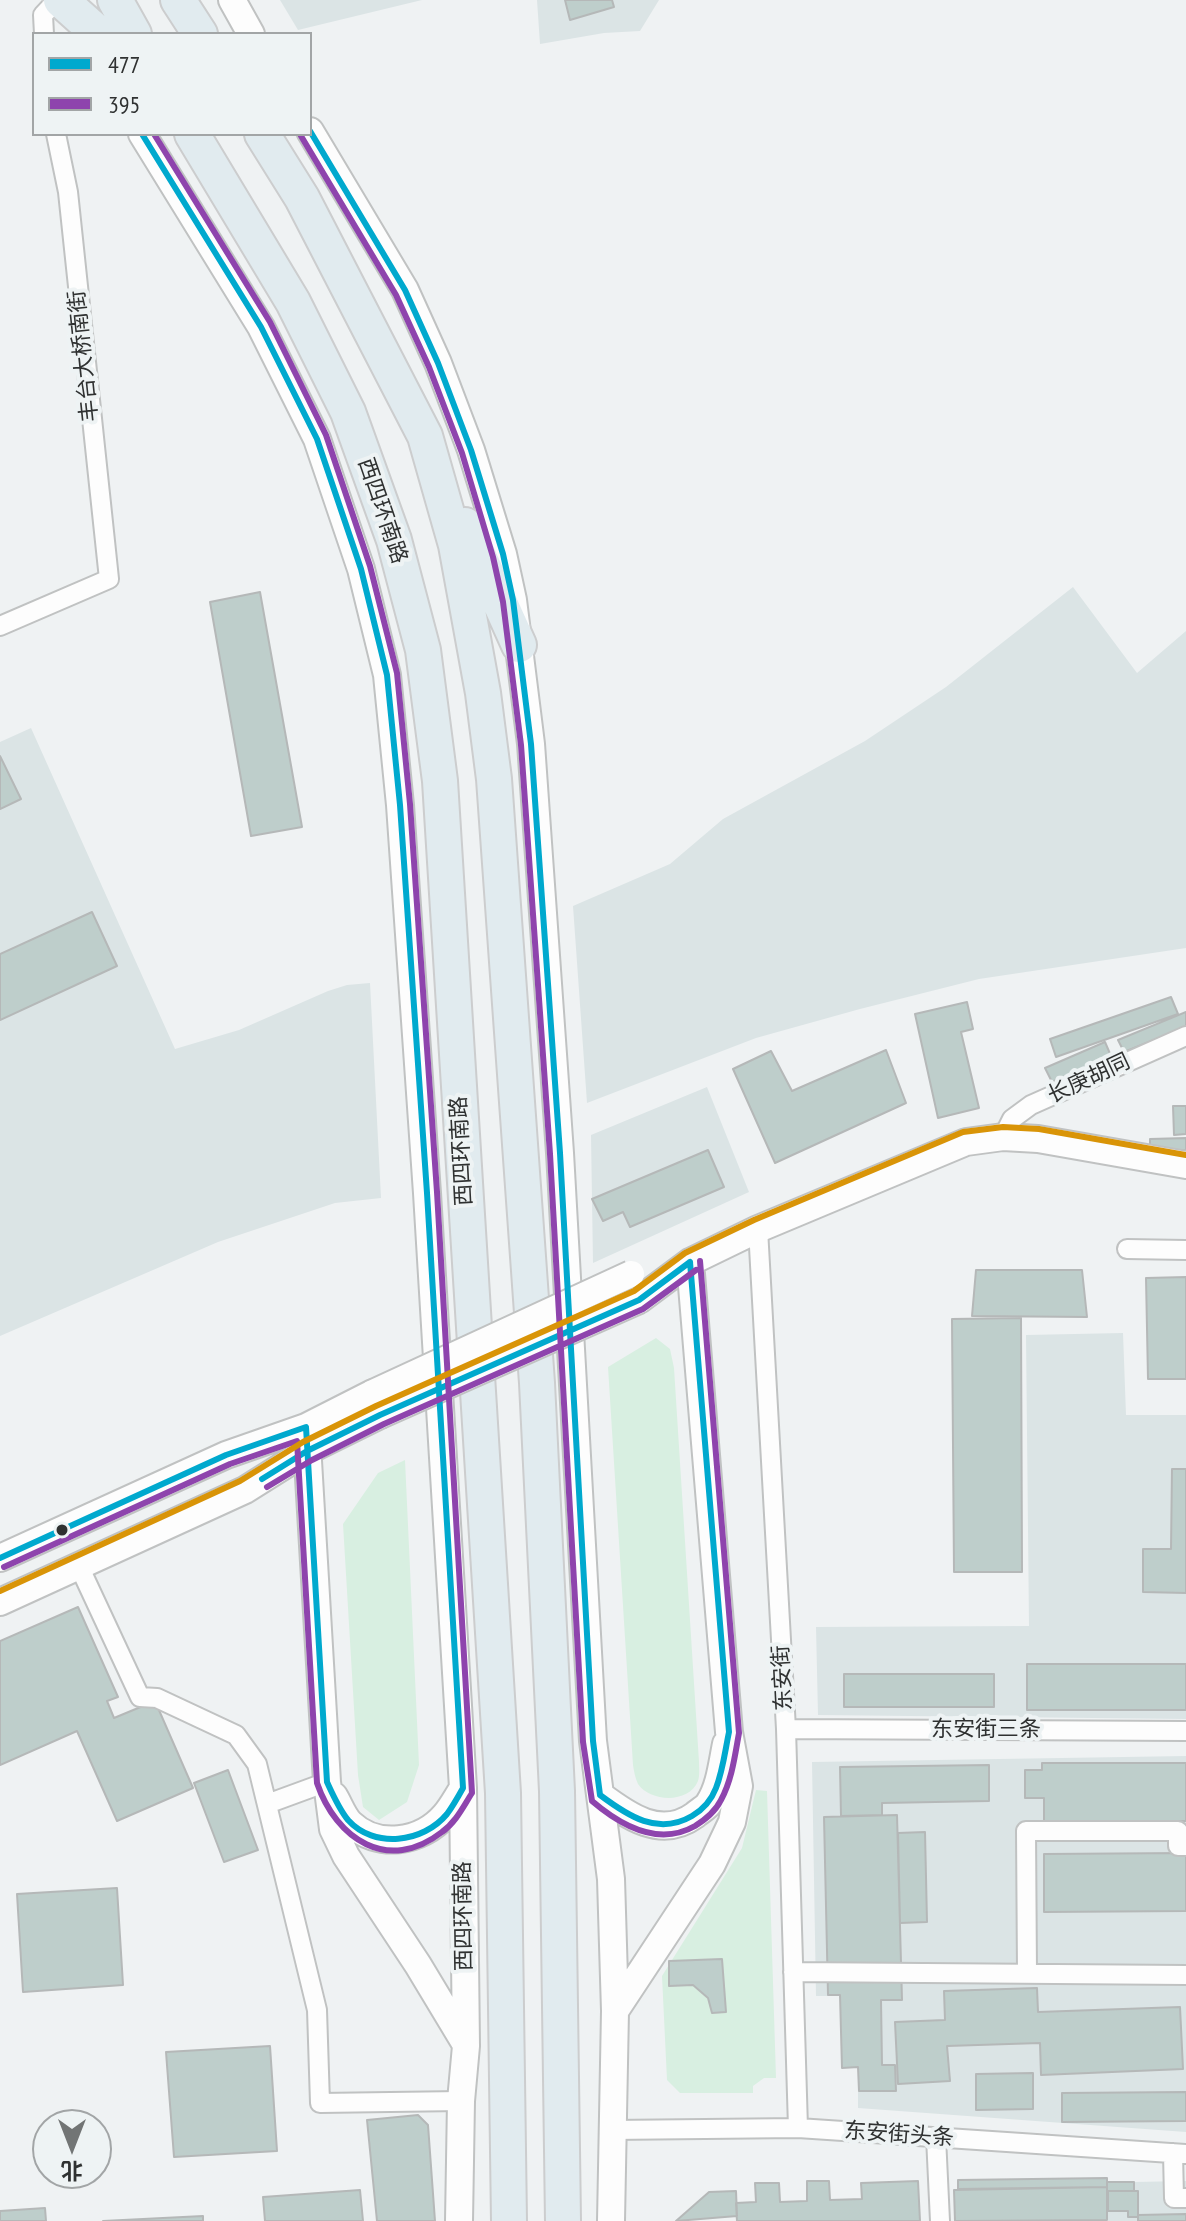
<!DOCTYPE html>
<html>
<head>
<meta charset="utf-8">
<style>
	body { margin:0 }
	#map { position:relative; width:1186px; height:2221px; overflow:hidden; background:#eff2f3; font-family:"PT Sans Narrow","Noto Sans SC",sans-serif }
	canvas { display:block }
	.legend { position:absolute; left:32px; top:32px; width:280px; height:104px; box-sizing:border-box; background:#eef3f4; border:2px solid #a2a5a6; margin:0; padding:10px 14px; list-style:none; font-size:24px; color:#2f3131 }
	.legend li { display:flex; align-items:center; gap:16px; height:40px }
	.legend b { width:40px; border:2px solid #a2a5a6 }
	.north { position:absolute; left:32px; top:2109px; width:80px; height:80px; box-sizing:border-box; background:#eef3f4; border:2px solid #a2a5a6; border-radius:50%; rotate:180deg; font-size:22px; font-weight:700; line-height:32px; text-align:center; color:#2f3131 }
	.north::after { content:''; display:block; margin:auto; width:28px; height:36px; background:#727575; clip-path:polygon(50% 0,100% 100%,50% 72%,0 100%) }
</style>
</head>
<body>
<div id="map">
<canvas width="1186" height="2221"></canvas>
<ul class="legend">
<li><b style="height:10px;background:#00a9ce"></b>477</li>
<li><b style="height:10px;background:#8e44ad"></b>395</li>
</ul>
<div class="north">北</div>
</div>
<script>
const context = document.querySelector('canvas').getContext('2d');
context.lineJoin = 'round';
function fillPath(path, color) { context.fillStyle = color; context.fill(path, 'evenodd'); }
function stroke(path, color, width, dash) { context.strokeStyle = color; context.lineWidth = width; context.lineCap = dash ? 'butt' : 'round'; context.setLineDash(dash || []); context.stroke(path); }
function label(font, color, halo, rows, align = 'center') {
  context.font = font + ' "PT Sans Narrow","Noto Sans SC",sans-serif'; context.lineWidth = 8; context.setLineDash([]); context.textBaseline = 'middle'; context.strokeStyle = halo; context.fillStyle = color; for (const [text, x, y, turn = 0] of rows) {
    context.save(); context.translate(x, y); context.rotate((+turn || 0) * Math.PI / 180); context.textAlign = isNaN(turn) ? turn : align; if (halo) context.strokeText(text, 0, 0); context.fillText(text, 0, 0); context.restore();
  }
}
fillPath(new Path2D(`
	M 280,0 L 422,0 L 298,30 Z
	M 537,0 L 659,0 L 640,31 L 604,33 L 540,44 Z
	M 1073,587 L 1137,673 L 1186,631 L 1186,948 L 979,979 L 860,1009 L 756,1038 L 587,1103 L 573,906 L 670,864 L 723,819 L 865,741 L 946,687 Z
	M 31,728 L 175,1049 L 239,1030 L 328,991 L 347,985 L 370,983 L 381,1198 L 335,1203 L 218,1242 L 0,1336 L 0,742 Z
	M 707,1087 L 749,1192 L 593,1263 L 591,1135 Z
	M 1123,1333 L 1126,1415 L 1186,1415 L 1186,1719 L 818,1715 L 816,1627 L 1029,1626 L 1026,1335 Z
	M 1186,1756 L 1186,2132 L 858,2108 L 858,2068 L 842,2068 L 840,1996 L 816,1996 L 812,1762 Z
	M 1186,2181 L 1186,2221 L 1108,2221 L 1108,2191 L 1134,2191 L 1134,2182 Z`), '#dbe4e5');
fillPath(new Path2D(`
	M 656,1338 L 670,1349 L 674,1368 L 699,1762 C 699,1768 700,1775 698,1781 C 689,1804 650,1802 638,1784 C 635,1778 634,1771 633,1765 L 608,1367 Z
	M 405,1460 L 419,1765 L 407,1802 L 379,1820 L 363,1807 L 358,1775 L 343,1524 L 378,1473 Z
	M 756,1790 L 767,1791 L 776,2078 L 764,2078 L 753,2086 L 753,2093 L 680,2093 L 667,2080 L 662,1976 L 742,1848 Z`), '#d8efe1');
const building = new Path2D(`
	M 565,0 L 612,0 L 614,7 L 570,20 Z
	M 260,592 L 302,827 L 251,836 L 210,602 Z
	M 0,756 L 21,799 L 0,809 Z
	M 92,912 L 117,966 L 0,1020 L 0,954 Z
	M 1171,997 L 1178,1014 L 1056,1057 L 1050,1039 Z
	M 967,1002 L 973,1029 L 961,1032 L 979,1108 L 938,1118 L 915,1014 Z
	M 1186,1012 L 1186,1027 L 1124,1052 L 1118,1040 Z
	M 1105,1042 L 1111,1056 L 1052,1082 L 1045,1068 Z
	M 886,1050 L 906,1103 L 775,1163 L 733,1069 L 771,1051 L 792,1091 Z
	M 1173,1106 L 1186,1106 L 1186,1134 L 1174,1135 Z
	M 1186,1138 L 1186,1150 L 1150,1151 L 1150,1139 Z
	M 708,1150 L 724,1187 L 630,1227 L 623,1212 L 603,1221 L 592,1199 Z
	M 976,1270 L 1082,1270 L 1087,1317 L 972,1316 Z
	M 1186,1277 L 1186,1379 L 1148,1379 L 1146,1278 Z
	M 1021,1318 L 1022,1572 L 954,1572 L 952,1319 Z
	M 1172,1469 L 1186,1469 L 1186,1593 L 1143,1592 L 1143,1549 L 1171,1549 Z
	M 78,1607 L 118,1697 L 107,1701 L 114,1718 L 155,1701 L 193,1788 L 117,1821 L 77,1731 L 0,1765 L 0,1641 Z
	M 1027,1664 L 1186,1664 L 1186,1710 L 1027,1710 Z
	M 844,1674 L 994,1674 L 994,1707 L 844,1707 Z
	M 1042,1763 L 1186,1763 L 1186,1821 L 1044,1821 L 1044,1798 L 1025,1798 L 1025,1770 L 1042,1770 Z
	M 989,1765 L 989,1801 L 882,1803 L 882,1815 L 841,1816 L 840,1767 Z
	M 228,1770 L 258,1850 L 224,1862 L 194,1783 Z
	M 897,1815 L 902,2000 L 881,2000 L 882,2065 L 895,2065 L 896,2091 L 859,2091 L 858,2067 L 842,2068 L 840,1995 L 828,1995 L 824,1817 Z
	M 925,1832 L 927,1922 L 900,1923 L 898,1833 Z
	M 1186,1853 L 1186,1911 L 1044,1912 L 1044,1854 Z
	M 117,1888 L 123,1985 L 23,1992 L 17,1894 Z
	M 722,1959 L 726,2012 L 712,2013 L 708,1998 L 693,1985 L 669,1986 L 669,1961 Z
	M 1037,1988 L 1038,2012 L 1180,2007 L 1183,2069 L 1041,2075 L 1040,2043 L 947,2046 L 950,2081 L 898,2084 L 895,2022 L 945,2020 L 944,1991 Z
	M 270,2046 L 277,2151 L 174,2157 L 166,2052 Z
	M 1033,2073 L 1033,2109 L 976,2110 L 976,2074 Z
	M 1186,2092 L 1186,2121 L 1062,2122 L 1062,2093 Z
	M 418,2115 L 428,2125 L 435,2221 L 377,2221 L 367,2120 Z
	M 1107,2178 L 1107,2187 L 958,2189 L 958,2180 Z
	M 807,2181 L 829,2181 L 830,2200 L 862,2199 L 861,2183 L 918,2181 L 920,2221 L 737,2221 L 736,2203 L 756,2202 L 755,2183 L 779,2183 L 780,2202 L 807,2201 Z
	M 1107,2182 L 1134,2182 L 1134,2191 L 1107,2191 Z
	M 1107,2187 L 1107,2220 L 955,2221 L 954,2190 Z
	M 360,2190 L 363,2221 L 265,2221 L 263,2197 Z
	M 736,2191 L 737,2216 L 676,2221 L 709,2192 Z
	M 1108,2191 L 1138,2191 L 1138,2217 L 1128,2217 L 1128,2211 L 1108,2211 Z
	M 45,2208 L 46,2221 L 0,2221 L 0,2211 Z
	M 1186,2214 L 1186,2221 L 1138,2221 L 1138,2215 Z
	M 203,2216 L 203,2221 L 103,2221 Z`);
fillPath(building, '#bececb');
stroke(building, '#b5b8b8', 2);
const street = new Path2D(`
	M 44,34 L 43,15 L 57,0
	M 0,626 L 109,579 L 68,192 L 56,134
	M 1003,1137 L 1012,1119 L 1031,1105 L 1186,1036
	M 758,1229 L 786,1729 L 798,2128
	M 1127,1249 L 1186,1250
	M 79,1566 L 140,1697 L 157,1698 L 236,1735 L 257,1764 L 317,2010 L 320,2103 L 461,2101
	M 786,1729 L 1186,1731
	M 267,1804 L 327,1782
	M 793,1972 L 1186,1975
	M 1027,1972 L 1026,1831 L 1178,1831 L 1178,1846 L 1186,1846
	M 611,2130 L 798,2128 L 1186,2154
	M 936,2137 L 940,2221
	M 1173,2153 L 1174,2198 L 1186,2198`);
const secondary = new Path2D(`
	M 232,0 L 251,34
	M 310,131 L 405,290 L 438,363 L 471,450 L 503,554 L 513,600 L 531,744 L 560,1153 L 593,1741 L 611,1879 L 615,2011 L 611,2221
	M 142,134 L 261,327 L 317,439 L 361,569 L 387,675 L 400,805 L 427,1193 L 463,1788 L 466,2046 L 461,2101 L 459,2221
	M 639,1300 L 690,1262 L 758,1229 L 966,1142 L 1003,1137 L 1038,1139 L 1186,1165
	M 306,1427 L 327,1782 L 333,1829 L 346,1856 L 418,1965 L 465,2043
	M 0,1558 L 226,1455 L 306,1427 L 373,1393
	M 0,1602 L 245,1490 L 307,1451 L 380,1415
	M 600,1795 C 628,1816 661,1840 695,1815 C 699,1811 706,1808 709,1803 C 720,1786 722,1763 726,1744
	M 334,1796 C 339,1804 343,1816 350,1823 C 377,1849 421,1843 445,1815 C 452,1807 457,1797 463,1788
	M 615,2011 L 712,1864 L 732,1822 L 739,1786 L 729,1732 L 690,1262`);
const highway = new Path2D(`
	M 61,0 L 99,34
	M 115,0 L 134,34
	M 178,0 L 200,34
	M 192,134 L 293,302 L 348,412 L 394,540 L 423,650 L 440,781 L 503,1793 L 509,2221
	M 262,134 L 302,198 L 425,436 L 456,545 L 483,693 L 494,779 L 537,1383 L 557,1791 L 563,2221
	M 465,525 L 519,645`);
stroke(street, '#c0c2c2', 22);
stroke(secondary, '#c0c2c2', 30);
stroke(highway, '#cccdce', 38);
stroke(street, '#fdfdfd', 18);
stroke(secondary, '#fdfdfd', 26);
stroke(highway, '#e1ebef', 34);
const secondaryBridge = new Path2D(`
	M 373,1393 L 631,1274
	M 380,1415 L 639,1300`);
stroke(secondaryBridge, '#c0c2c2', 30, []);
stroke(secondaryBridge, '#fdfdfd', 26);
stroke(new Path2D(`
	M 310,131 L 405,290 L 438,363 L 471,450 L 503,554 L 513,600 L 531,744 L 560,1153 L 593,1741 L 600,1795 C 628,1816 658,1836 692,1816 C 704,1809 711,1801 716,1788 C 723,1770 725,1751 729,1732 L 690,1262
	M 262,1479 L 307,1451 L 380,1415 L 639,1300 L 690,1262
	M 0,1558 L 226,1455 L 306,1427 L 327,1782 C 333,1795 339,1809 348,1820 C 374,1849 423,1843 447,1814 C 453,1806 458,1797 463,1788 L 427,1193 L 400,805 L 387,675 L 361,569 L 317,439 L 261,327 L 142,134`), '#00a9ce', 6);
stroke(new Path2D(`
	M 301,136 L 396,295 L 429,367 L 462,453 L 493,557 L 503,602 L 521,745 L 550,1154 L 583,1742 L 592,1801 C 620,1825 658,1847 695,1826 C 706,1819 715,1812 721,1800 C 732,1780 735,1755 739,1733 L 700,1261
	M 267,1487 L 312,1460 L 384,1424 L 643,1309 L 696,1270
	M 4,1567 L 230,1464 L 297,1441 L 317,1783 C 336,1839 388,1874 442,1832 C 456,1822 463,1807 472,1793 L 437,1192 L 410,804 L 397,673 L 370,566 L 326,435 L 270,322 L 154,134`), '#8e44ad', 6);
stroke(new Path2D(`
	M 0,1591 L 240,1481 L 303,1442 L 376,1406 L 634,1291 L 685,1253 L 754,1220 L 963,1132 L 1003,1127 L 1039,1129 L 1186,1155`), '#d99407', 6);
for (const [x, y, r, color] of [
	[62,1530,7,"#2f3131"]
]) { const dot = new Path2D(); dot.arc(x, y, r, 0, 2 * Math.PI); context.fillStyle = color; context.fill(dot); stroke(dot, '#eef3f4', 3); }
label('22px', '#2f3131', '#eef3f4', [
	["丰台大桥南街",84,356,-96],
	["西四环南路",382,511,71],
	["长庚胡同",1089,1079,-25],
	["西四环南路",462,1151,-93],
	["东安街",783,1678,-93],
	["东安街三条",986,1730],
	["西四环南路",464,1916,-91],
	["东安街头条",899,2135,4]
]);
</script>
</body>
</html>
